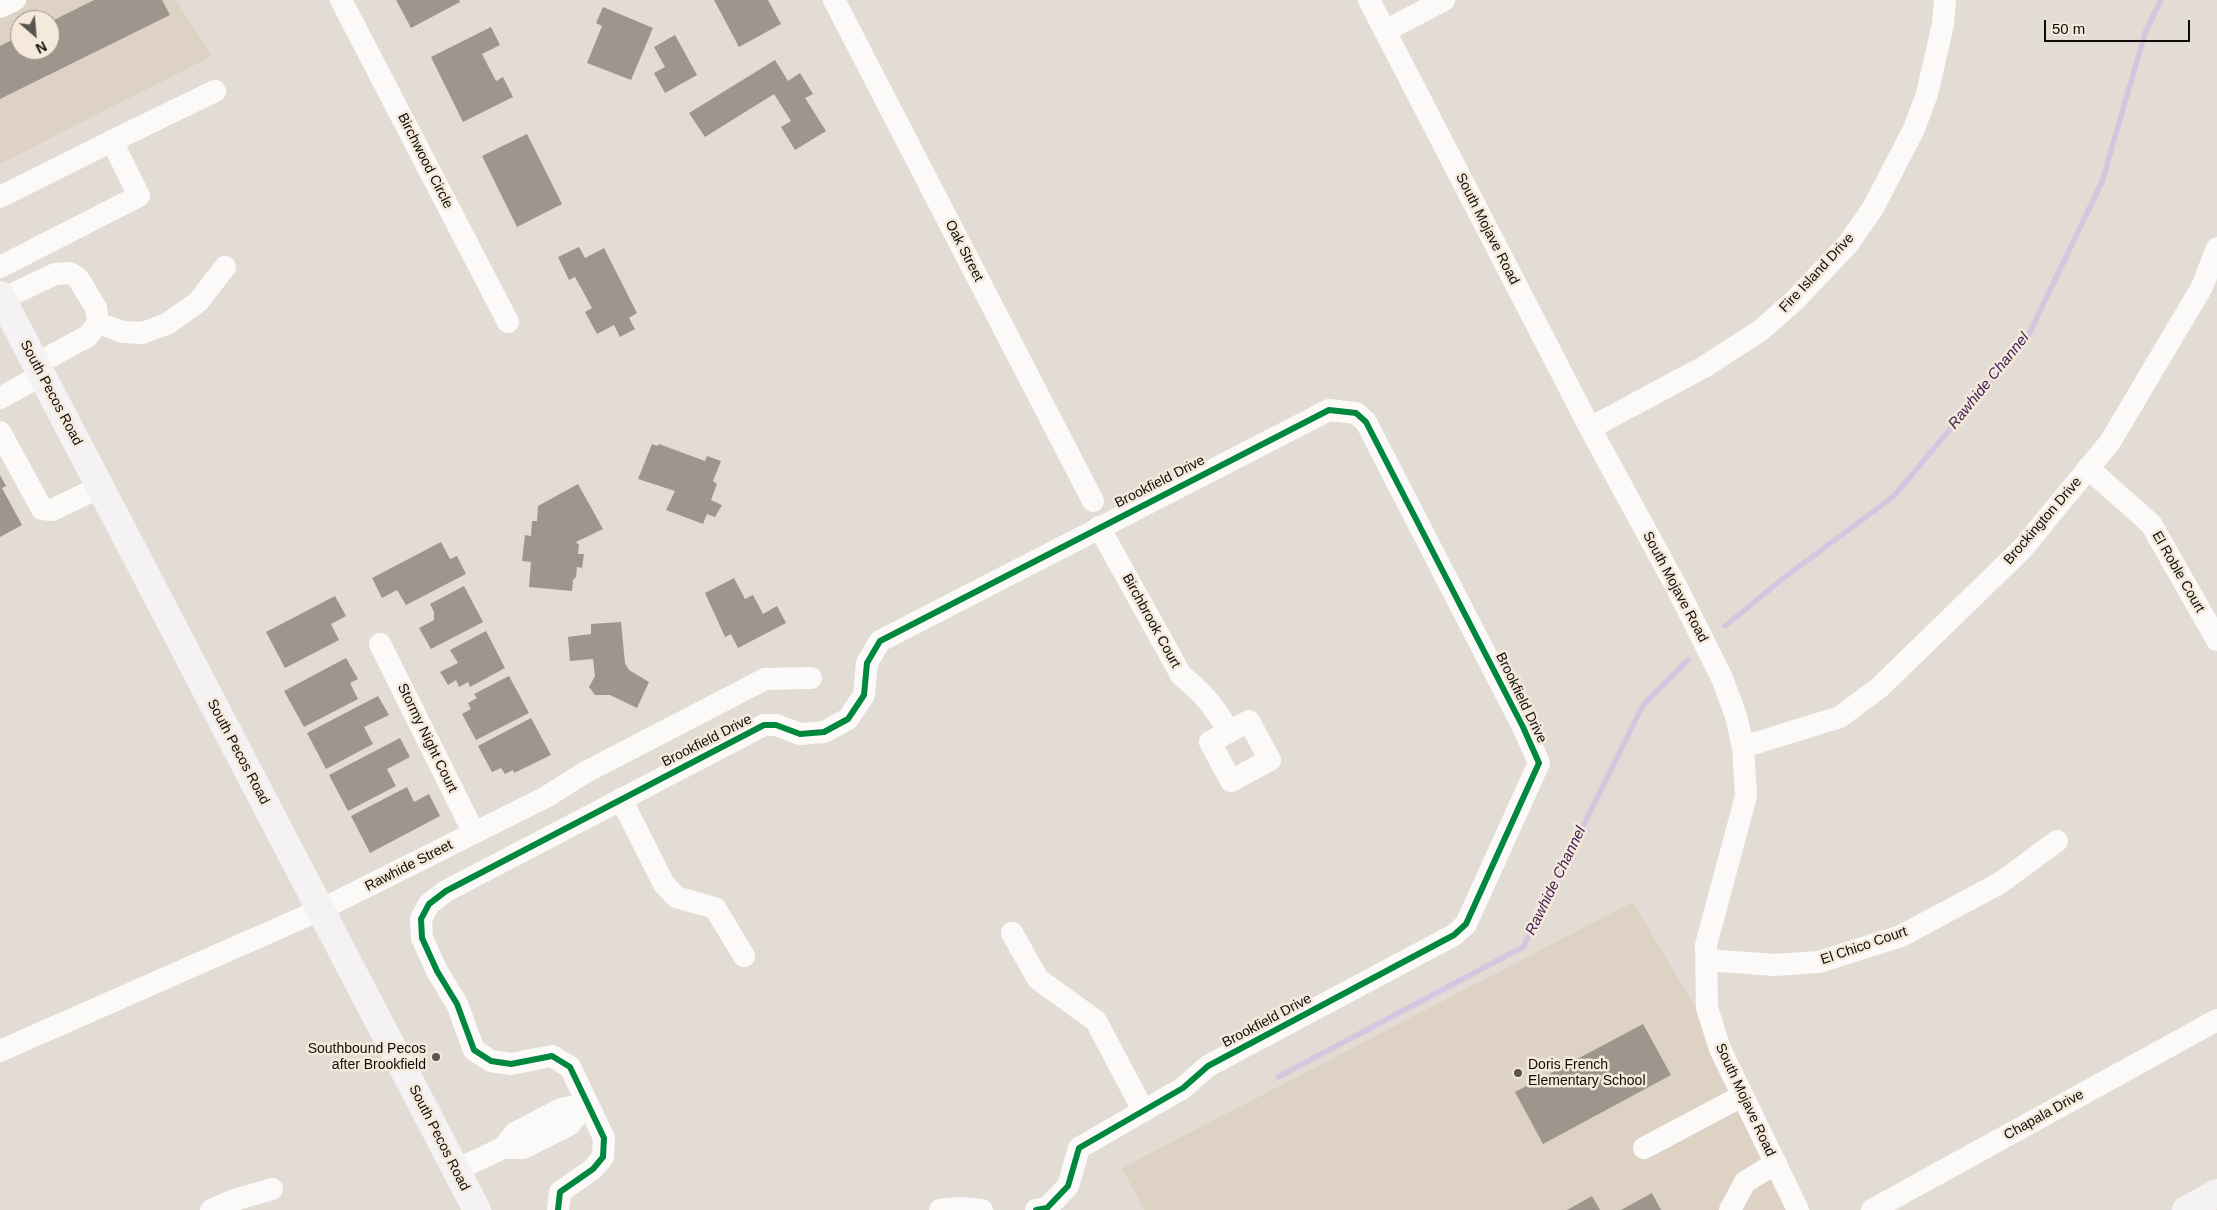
<!DOCTYPE html>
<html>
<head>
<meta charset="utf-8">
<style>
	body { margin:0 }
	#map { position:relative; width:2217px; height:1210px; overflow:hidden; background:#e2dcd5; font-family:Arial,sans-serif }
	canvas { display:block }
	.north { position:absolute; left:10px; top:10px; width:50px; height:50px; box-sizing:border-box; background:#f5e9dc; border:1px solid #999187; border-radius:50%; rotate:153deg; font-size:14px; font-weight:700; line-height:20px; text-align:center; color:#100d08 }
	.north::after { content:''; display:block; margin:auto; width:18px; height:22px; background:#5a5550; clip-path:polygon(50% 0,100% 100%,50% 72%,0 100%) }
	.scale { position:absolute; left:2044px; top:20px; width:146px; height:22px; box-sizing:border-box; border:2px solid #100d08; border-top:0; padding-left:6px; font-size:15px; line-height:18px; white-space:nowrap; color:#100d08; -webkit-text-stroke:4px #f5e9dc; paint-order:stroke }
</style>
</head>
<body>
<div id="map">
<canvas width="2217" height="1210"></canvas>
<div class="north">N</div>
<div class="scale">50 m</div>
</div>
<script>
const context = document.querySelector('canvas').getContext('2d');
context.lineJoin = 'round';
function fillPath(path, color) { context.fillStyle = color; context.fill(path, 'evenodd'); }
function stroke(path, color, width, dash) { context.strokeStyle = color; context.lineWidth = width; context.lineCap = dash ? 'butt' : 'round'; context.setLineDash(dash || []); context.stroke(path); }
function label(font, color, halo, rows, align = 'center') {
  context.font = font + ' Arial,sans-serif'; context.lineWidth = 5; context.setLineDash([]); context.textBaseline = 'middle'; context.strokeStyle = halo; context.fillStyle = color; for (const [text, x, y, turn = 0] of rows) {
    context.save(); context.translate(x, y); context.rotate((+turn || 0) * Math.PI / 180); context.textAlign = isNaN(turn) ? turn : align; if (halo) context.strokeText(text, 0, 0); context.fillText(text, 0, 0); context.restore();
  }
}
fillPath(new Path2D(`
	M 0,0 L 176,0 L 212,56 L 0,164 ZM 20,20 L 50,20 L 50,50 L 20,50 Z
	M 1633,902 L 1720,1049 L 1798,1210 L 1144,1210 L 1122,1168 Z`), '#ded2c4');
stroke(new Path2D(`
	M 1725,626 L 1781,580 L 1894,496 L 2028,336 L 2102,182 L 2145,33 L 2161,0
	M 1278,1077 L 1523,947 L 1643,705 L 1688,660`), '#d7c5e0', 5.5);
fillPath(new Path2D(`
	M 94,0 L 162,0 L 170,15 L 0,99 L 0,46 L 20,36 L 20,50 L 50,50 L 50,22 Z
	M 396,0 L 459,0 L 460,2 L 411,28 Z
	M 714,0 L 768,0 L 781,24 L 739,47 Z
	M 603,7 L 653,28 L 631,80 L 587,63 L 602,26 L 596,23 Z
	M 491,27 L 500,45 L 482,54 L 496,81 L 503,77 L 513,97 L 463,122 L 431,57 Z
	M 675,35 L 697,75 L 665,93 L 654,73 L 665,67 L 654,47 Z
	M 775,60 L 788,81 L 800,73 L 813,94 L 805,98 L 826,131 L 795,150 L 781,127 L 791,121 L 774,94 L 705,137 L 689,113 Z
	M 527,134 L 562,204 L 517,227 L 482,156 Z
	M 579,247 L 585,258 L 604,248 L 637,313 L 629,318 L 635,329 L 620,337 L 614,325 L 597,334 L 585,312 L 592,308 L 575,277 L 569,280 L 558,257 Z
	M 652,444 L 657,446 L 659,444 L 705,461 L 707,456 L 721,461 L 713,481 L 717,484 L 711,500 L 722,505 L 715,517 L 707,514 L 703,524 L 666,510 L 675,491 L 638,479 Z
	M 0,475 L 6,486 L 2,488 L 22,525 L 0,537 Z
	M 578,484 L 603,529 L 576,542 L 579,545 L 578,554 L 584,554 L 582,568 L 577,567 L 576,577 L 573,580 L 572,591 L 529,587 L 531,562 L 522,561 L 525,535 L 531,536 L 532,521 L 537,521 L 538,506 Z
	M 441,542 L 450,559 L 457,556 L 466,574 L 406,605 L 397,590 L 382,598 L 372,578 Z
	M 734,578 L 745,599 L 753,595 L 763,614 L 777,606 L 786,623 L 738,648 L 731,634 L 725,637 L 705,593 Z
	M 464,586 L 483,622 L 431,649 L 419,628 L 434,620 L 434,612 L 430,604 Z
	M 335,596 L 346,616 L 331,624 L 339,640 L 285,668 L 266,632 Z
	M 621,622 L 625,663 L 629,670 L 649,682 L 637,708 L 610,695 L 595,695 L 589,687 L 595,676 L 593,659 L 570,661 L 568,637 L 591,634 L 591,624 Z
	M 486,631 L 505,668 L 470,687 L 468,682 L 459,687 L 456,680 L 448,685 L 440,672 L 458,663 L 450,650 Z
	M 346,658 L 358,679 L 350,683 L 358,699 L 304,727 L 284,691 Z
	M 509,676 L 529,713 L 476,740 L 462,714 L 471,709 L 468,703 L 477,698 L 474,694 Z
	M 378,696 L 389,715 L 364,727 L 373,744 L 326,769 L 307,733 Z
	M 531,718 L 551,755 L 514,773 L 513,770 L 505,774 L 501,768 L 492,772 L 478,746 Z
	M 400,738 L 410,757 L 387,769 L 396,786 L 348,811 L 329,775 Z
	M 407,787 L 414,802 L 429,794 L 440,816 L 370,853 L 351,816 Z
	M 1643,1024 L 1671,1075 L 1543,1144 L 1515,1092 Z
	M 1652,1193 L 1661,1210 L 1621,1210 Z
	M 1592,1196 L 1600,1210 L 1567,1210 Z`), '#9e968c');
stroke(new Path2D(`
	M 341,0 L 508,322
	M 834,0 L 1093,501
	M 1369,0 L 1590,428 L 1677,588 L 1722,678 L 1736,716 L 1743,747 L 1746,796 L 1706,945 L 1707,1008 L 1720,1049 L 1798,1210
	M 0,7 L 15,0
	M 1385,31 L 1444,0
	M 112,141 L 215,91
	M 0,197 L 112,141 L 139,196 L 0,267
	M 2,299 L 55,274 L 70,273 L 78,278 L 96,308 L 98,323 L 88,336 L 36,364
	M 98,323 L 123,332 L 142,333 L 167,324 L 198,302 L 225,267
	M 0,398 L 42,375
	M 1590,428 L 1704,367 L 1761,330 L 1794,301 L 1848,244 L 1873,208 L 1914,129 L 1927,94 L 1943,24 L 1945,0
	M 0,432 L 42,509 L 52,510 L 100,487
	M 2088,468 L 2151,524 L 2217,640
	M 1099,527 L 1181,675 C 1203,693 1215,707 1229,732
	M 380,644 L 474,833
	M 1249,721 L 1270,760 L 1231,781 L 1210,742 Z
	M 1743,747 L 1840,717 L 1880,687 L 2022,549 L 2110,442 L 2202,287 L 2217,248
	M 621,799 L 664,884 L 676,897 L 715,908 L 744,956
	M 1012,933 L 1038,979 L 1096,1021 L 1143,1110
	M 1706,960 L 1775,965 L 1819,962 L 1901,936 L 2000,883 L 2057,841
	M 0,1051 L 320,910 L 546,797 L 584,773 L 765,679 L 811,678
	M 503,1148 L 523,1148 L 569,1125 L 587,1104
	M 1644,1148 L 1742,1096
	M 456,1170 L 503,1148 L 515,1133 L 561,1109 L 587,1104
	M 211,1210 L 234,1200 L 272,1189
	M 558,1210 L 560,1192 L 593,1169 L 603,1157 L 604,1138 L 570,1067 L 552,1056 L 511,1064 L 491,1061 L 474,1050 L 457,1004 L 437,971 L 422,938 L 421,919 L 429,904 L 446,891 L 764,725 L 776,725 L 800,734 L 824,732 L 848,719 L 864,695 L 867,663 L 880,641 L 1329,410 L 1356,413 L 1366,422 L 1523,727 L 1539,763 L 1466,924 L 1454,935 L 1208,1066 L 1183,1088 L 1079,1148 L 1068,1186 L 1047,1208 L 1036,1210
	M 940,1210 L 960,1208 L 982,1210
	M 1730,1210 L 1745,1182 L 1776,1163
	M 1872,1210 L 2217,1020`), '#fbfaf9', 22);
stroke(new Path2D(`
	M 0,295 L 477,1210
	M 2186,1210 L 2217,1193`), '#f5f2f4', 28);
stroke(new Path2D(`
	M 558,1210 L 560,1192 L 593,1169 L 603,1157 L 604,1138 L 570,1067 L 552,1056 L 511,1064 L 491,1061 L 474,1050 L 457,1004 L 437,971 L 422,938 L 421,919 L 429,904 L 446,891 L 764,725 L 776,725 L 800,734 L 824,732 L 848,719 L 864,695 L 867,663 L 880,641 L 1329,410 L 1356,413 L 1366,422 L 1523,727 L 1539,763 L 1466,924 L 1454,935 L 1208,1066 L 1183,1088 L 1079,1148 L 1068,1186 L 1047,1208 L 1036,1210`), '#00873e', 6);
for (const [x, y, r, color] of [
	[436,1057,5,"#5a5550"],
	[1518,1073,5,"#5a5550"]
]) { const dot = new Path2D(); dot.arc(x, y, r, 0, 2 * Math.PI); context.fillStyle = color; context.fill(dot); stroke(dot, '#f5e9dc', 2); }
label('14px', '#100d08', '#f5e9dc', [
	["Birchwood Circle",425,161,63],
	["South Mojave Road",1487,229,63],
	["Oak Street",964,251,63],
	["Fire Island Drive",1817,273,-47],
	["South Pecos Road",51,393,62],
	["Brookfield Drive",1160,482,-27],
	["Brockington Drive",2043,521,-49],
	["El Roble Court",2178,572,60],
	["South Mojave Road",1675,587,62],
	["Birchbrook Court",1151,621,61],
	["Brookfield Drive",1521,698,64],
	["Stormy Night Court",427,738,64],
	["Brookfield Drive",707,741,-27],
	["South Pecos Road",238,752,62],
	["Rawhide Street",409,866,-27],
	["El Chico Court",1864,946,-19],
	["Brookfield Drive",1267,1021,-28],
	["South Mojave Road",1745,1100,65],
	["Chapala Drive",2044,1115,-29],
	["South Pecos Road",439,1138,63]
]);
label('14px', '#100d08', '#f5e9dc', [
	["Southbound Pecos",426,1049],
	["after Brookfield",426,1065],
	["Doris French",1528,1065,"left"],
	["Elementary School",1528,1081,"left"]
], 'right');
label('italic 15px', '#3c1d50', '#f5e9dc', [
	["Rawhide Channel",1989,381,-51],
	["Rawhide Channel",1556,881,-64]
]);
</script>
</body>
</html>
